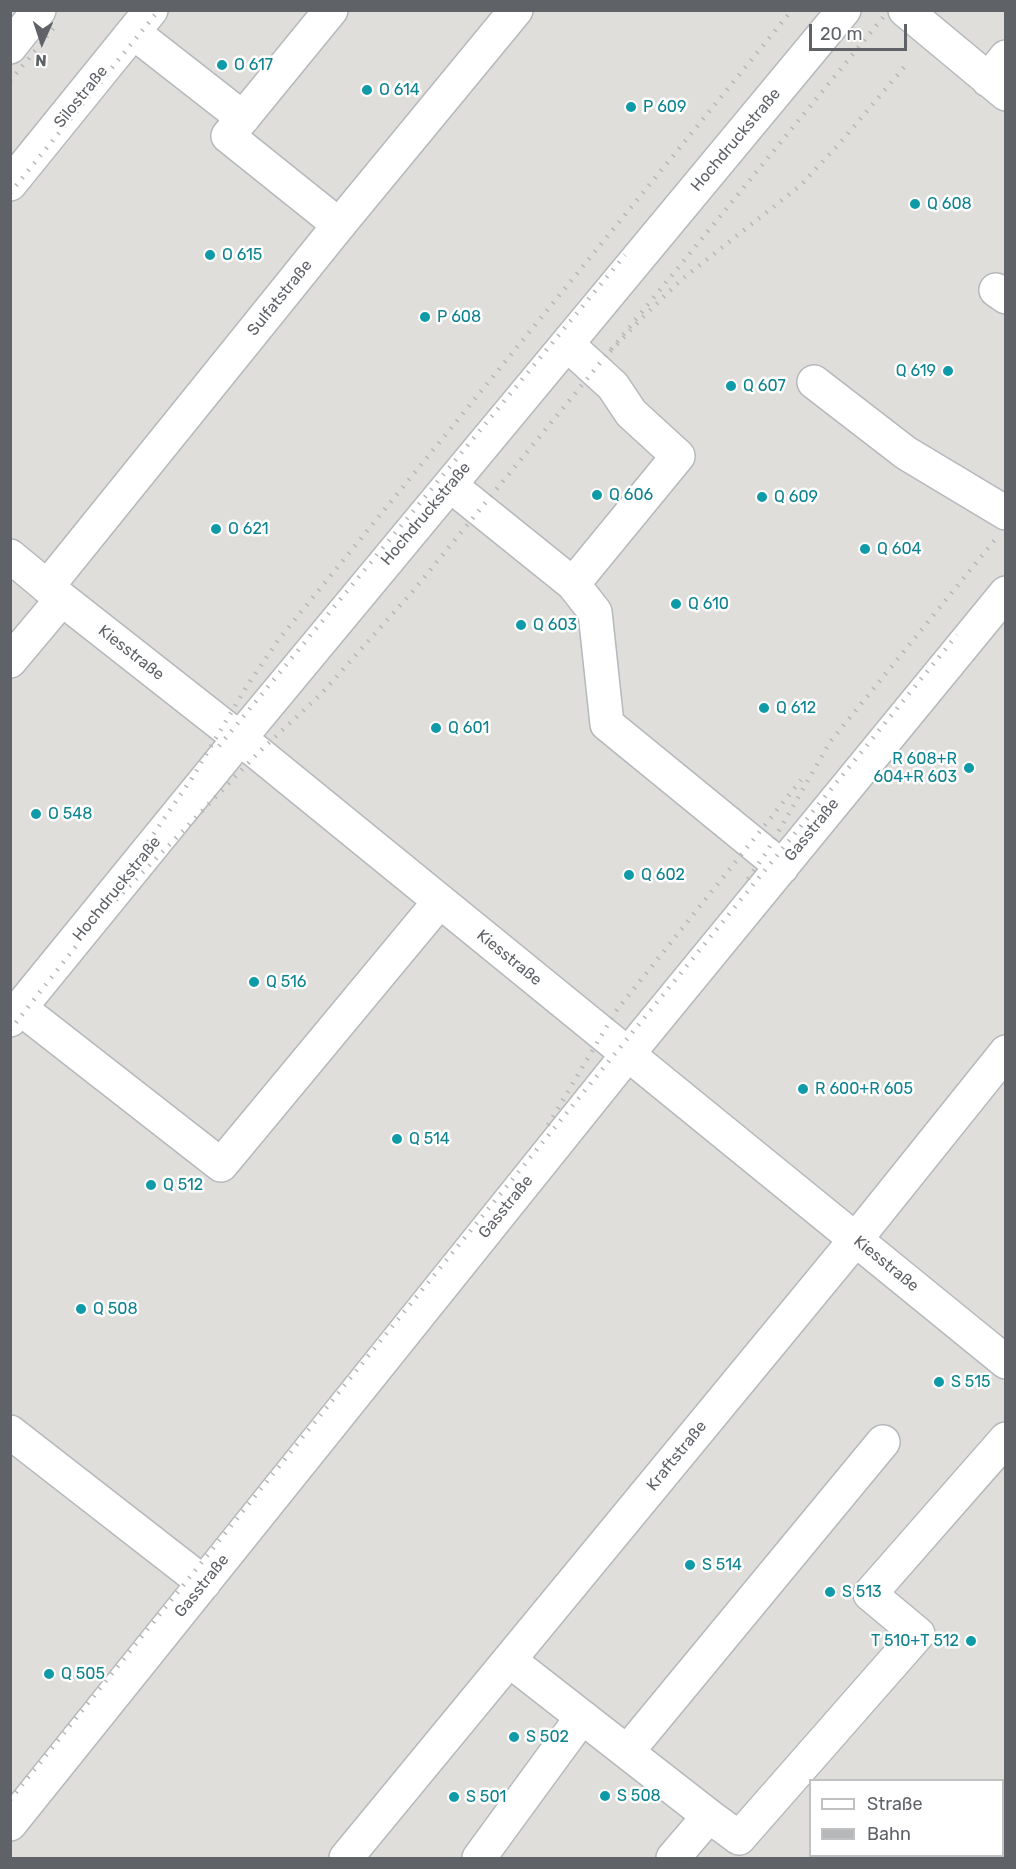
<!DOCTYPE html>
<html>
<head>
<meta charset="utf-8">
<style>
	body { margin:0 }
	#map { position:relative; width:1016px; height:1869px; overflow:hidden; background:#f1efe8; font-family:Rubik,sans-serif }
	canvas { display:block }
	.frame { position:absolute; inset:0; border:12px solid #5f6368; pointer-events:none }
	.legend { position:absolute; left:809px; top:1779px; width:195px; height:78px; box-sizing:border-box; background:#fff; border:2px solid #bfc1c3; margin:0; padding:8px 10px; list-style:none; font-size:18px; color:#5f6368 }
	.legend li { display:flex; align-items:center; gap:12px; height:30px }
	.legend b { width:30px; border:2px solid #bfc1c3 }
	.north { position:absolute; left:12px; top:12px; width:60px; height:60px; -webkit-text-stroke:4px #fff; paint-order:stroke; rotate:183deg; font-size:16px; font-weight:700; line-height:24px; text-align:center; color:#5f6368 }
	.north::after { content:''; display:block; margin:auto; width:21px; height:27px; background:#5f6368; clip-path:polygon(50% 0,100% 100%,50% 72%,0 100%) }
	.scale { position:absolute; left:809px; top:24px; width:98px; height:27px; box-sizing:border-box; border:3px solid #5f6368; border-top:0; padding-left:8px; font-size:18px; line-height:21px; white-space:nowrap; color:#5f6368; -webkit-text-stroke:4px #fff; paint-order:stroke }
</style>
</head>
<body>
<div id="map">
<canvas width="1016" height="1869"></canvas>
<div class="frame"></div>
<ul class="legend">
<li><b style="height:8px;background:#fff"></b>Straße</li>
<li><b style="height:8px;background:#b6b7b8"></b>Bahn</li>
</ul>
<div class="north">N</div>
<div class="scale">20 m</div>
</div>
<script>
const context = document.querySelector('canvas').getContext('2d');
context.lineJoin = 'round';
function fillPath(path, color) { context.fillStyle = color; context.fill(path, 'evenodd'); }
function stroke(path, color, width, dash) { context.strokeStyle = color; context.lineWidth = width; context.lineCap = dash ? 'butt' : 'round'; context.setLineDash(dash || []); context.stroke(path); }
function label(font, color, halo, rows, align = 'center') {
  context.font = font + ' Rubik,sans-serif'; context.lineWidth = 5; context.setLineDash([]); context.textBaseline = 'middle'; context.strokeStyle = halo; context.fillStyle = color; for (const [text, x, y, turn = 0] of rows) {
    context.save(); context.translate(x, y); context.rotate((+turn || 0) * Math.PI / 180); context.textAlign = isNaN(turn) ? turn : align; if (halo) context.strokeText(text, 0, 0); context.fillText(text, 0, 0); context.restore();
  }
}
fillPath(new Path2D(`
	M 11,11 L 1005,11 L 1005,1858 L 11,1858 ZM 810,1780 L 1002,1780 L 1002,1856 L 810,1856 Z`), '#e0deda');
const minor = new Path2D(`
	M 331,10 L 228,136 L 339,225
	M 905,10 L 1006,94
	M 133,32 L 243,118
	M 10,47 L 39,10
	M 988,80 L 1006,57
	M 10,184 L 151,10
	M 996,290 L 1006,297
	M 567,344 L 613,386 L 631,413 L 678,456 L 573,584
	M 814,382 L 906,453 L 1006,513
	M 450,485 L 573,584 L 595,612 L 607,724 L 782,867
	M 10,556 L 62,599 L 258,753 L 1006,1362
	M 47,587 L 339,225 L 516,10
	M 10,661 L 62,599
	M 20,1008 L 221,1165 L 440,901
	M 10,1020 L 240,738 L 844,10
	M 10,1432 L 204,1583
	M 509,1660 L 709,1816 L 673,1858
	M 627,1752 L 883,1442
	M 709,1816 L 739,1838 L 918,1634 L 870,1594 L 1006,1439
	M 10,1824 L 628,1054 L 1006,593
	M 346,1858 L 856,1239 L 1006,1052
	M 479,1858 L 582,1717`);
stroke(minor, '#b5b8bc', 36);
stroke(minor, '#fff', 33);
stroke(new Path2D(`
	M 889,10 L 605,357 L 641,319 L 681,280 L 801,185 L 840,143 L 905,66
	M 10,81 L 57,24
	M 10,193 L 159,10
	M 219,746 L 625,255
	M 748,879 L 766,853 L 830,742 L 998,536
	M 116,900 L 258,753 L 322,693 L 413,591 L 605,357
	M 89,928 L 192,778 L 247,686 L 279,639 L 792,10
	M 10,1030 L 95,922
	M 548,1125 L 616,1011 L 801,780
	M 10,1800 L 373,1350 L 957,635`), '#b6b7b8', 4.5, [1.5, 8]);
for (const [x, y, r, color] of [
	[222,65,6,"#0f9aa8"],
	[367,90,6,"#0f9aa8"],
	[631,107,6,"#0f9aa8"],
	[915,204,6,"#0f9aa8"],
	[210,255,6,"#0f9aa8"],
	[425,317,6,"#0f9aa8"],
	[948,371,6,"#0f9aa8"],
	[731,386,6,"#0f9aa8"],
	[597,495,6,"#0f9aa8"],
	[762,497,6,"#0f9aa8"],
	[216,529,6,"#0f9aa8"],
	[865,549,6,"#0f9aa8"],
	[676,604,6,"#0f9aa8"],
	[521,625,6,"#0f9aa8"],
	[764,708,6,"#0f9aa8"],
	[436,728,6,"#0f9aa8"],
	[969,768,6,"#0f9aa8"],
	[36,814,6,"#0f9aa8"],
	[629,875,6,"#0f9aa8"],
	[254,982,6,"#0f9aa8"],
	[803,1089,6,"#0f9aa8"],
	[397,1139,6,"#0f9aa8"],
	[151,1185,6,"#0f9aa8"],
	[81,1309,6,"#0f9aa8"],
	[939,1382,6,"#0f9aa8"],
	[690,1565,6,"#0f9aa8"],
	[830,1592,6,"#0f9aa8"],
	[971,1641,6,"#0f9aa8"],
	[49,1674,6,"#0f9aa8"],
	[514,1737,6,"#0f9aa8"],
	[605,1796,6,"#0f9aa8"],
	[454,1797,6,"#0f9aa8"]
]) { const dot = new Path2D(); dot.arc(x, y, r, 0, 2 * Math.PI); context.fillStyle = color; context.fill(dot); stroke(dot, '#fff', 2); }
label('16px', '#0d838f', '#fff', [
	["O 617",234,65],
	["O 614",379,90],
	["P 609",643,107],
	["Q 608",927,204],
	["O 615",222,255],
	["P 608",437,317],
	["Q 619",936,371,"right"],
	["Q 607",743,386],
	["Q 606",609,495],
	["Q 609",774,497],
	["O 621",228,529],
	["Q 604",877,549],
	["Q 610",688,604],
	["Q 603",533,625],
	["Q 612",776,708],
	["Q 601",448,728],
	["R 608+R",957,759,"right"],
	["604+R 603",957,777,"right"],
	["O 548",48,814],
	["Q 602",641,875],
	["Q 516",266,982],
	["R 600+R 605",815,1089],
	["Q 514",409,1139],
	["Q 512",163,1185],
	["Q 508",93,1309],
	["S 515",951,1382],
	["S 514",702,1565],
	["S 513",842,1592],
	["T 510+T 512",959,1641,"right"],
	["Q 505",61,1674],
	["S 502",526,1737],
	["S 508",617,1796],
	["S 501",466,1797]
], 'left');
label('16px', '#5f6368', '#fff', [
	["Silostraße",81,97,-51],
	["Hochdruckstraße",736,140,-50],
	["Sulfatstraße",280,298,-51],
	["Hochdruckstraße",426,514,-50],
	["Kiesstraße",131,653,38],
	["Gasstraße",812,830,-51],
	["Hochdruckstraße",117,889,-51],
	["Kiesstraße",509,958,39],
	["Gasstraße",506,1207,-51],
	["Kiesstraße",886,1264,39],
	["Kraftstraße",677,1456,-51],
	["Gasstraße",202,1586,-51]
]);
</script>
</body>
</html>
